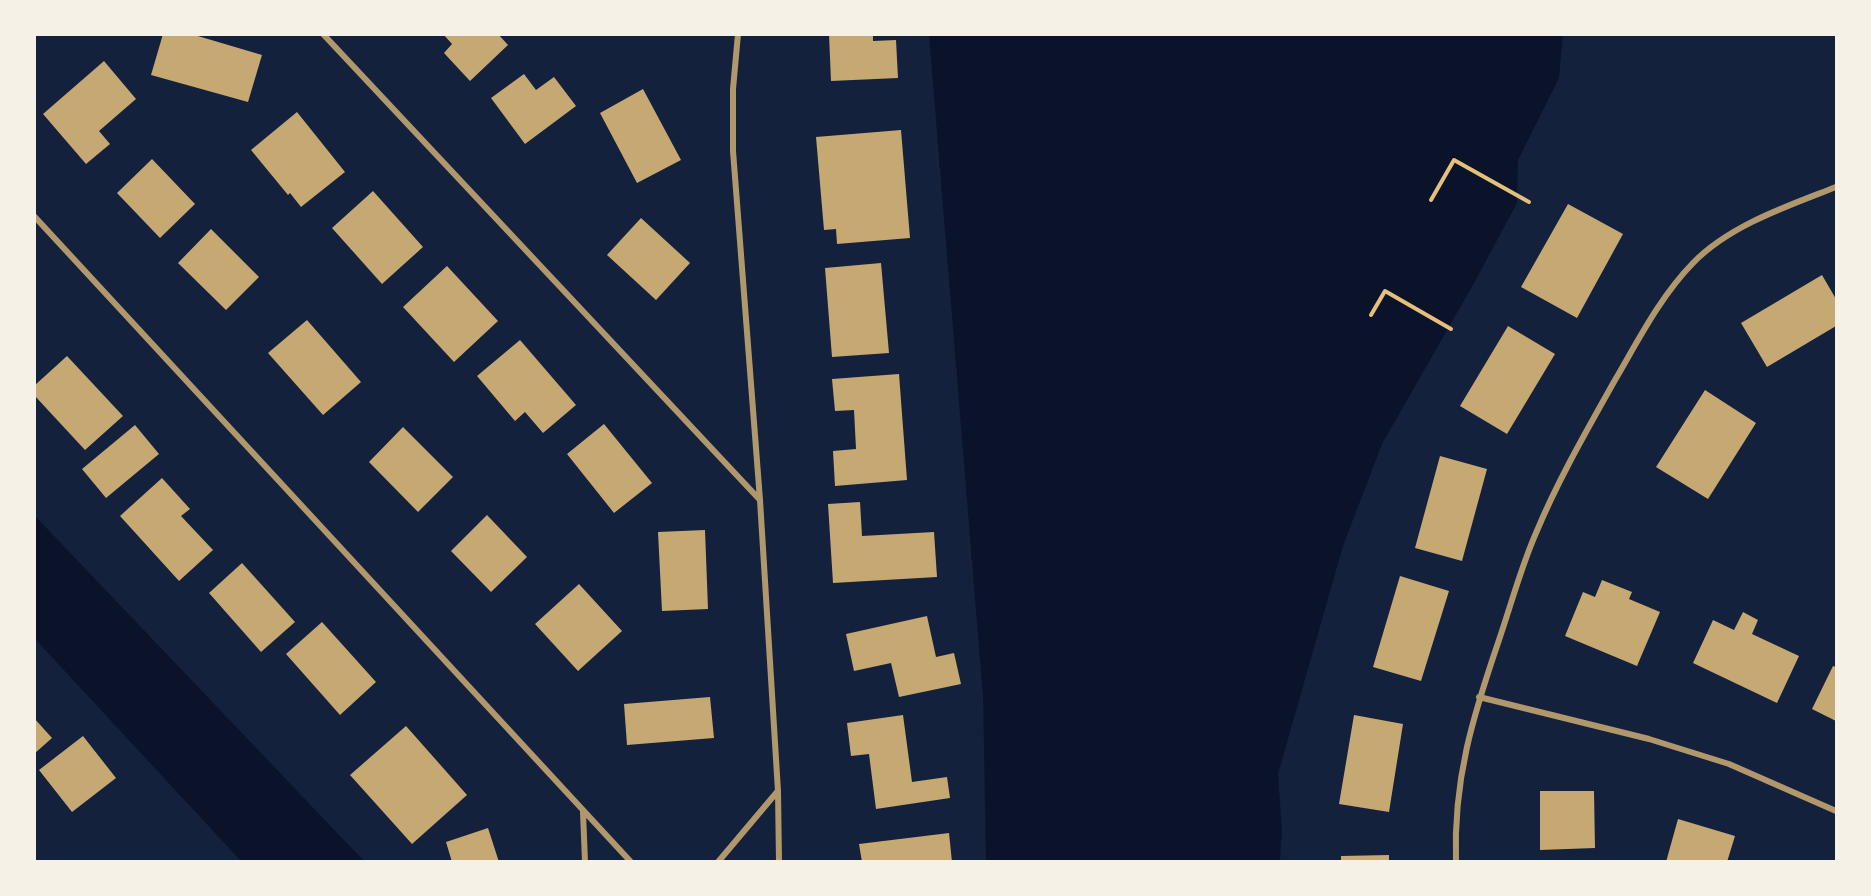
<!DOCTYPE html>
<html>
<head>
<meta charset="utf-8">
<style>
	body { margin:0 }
	#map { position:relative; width:1871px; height:896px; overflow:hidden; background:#14213d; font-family:"Source Sans 3",sans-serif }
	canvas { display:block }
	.frame { position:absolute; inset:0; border:36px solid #f6f1e7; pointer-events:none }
</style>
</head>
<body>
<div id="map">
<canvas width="1871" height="896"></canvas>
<div class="frame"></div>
</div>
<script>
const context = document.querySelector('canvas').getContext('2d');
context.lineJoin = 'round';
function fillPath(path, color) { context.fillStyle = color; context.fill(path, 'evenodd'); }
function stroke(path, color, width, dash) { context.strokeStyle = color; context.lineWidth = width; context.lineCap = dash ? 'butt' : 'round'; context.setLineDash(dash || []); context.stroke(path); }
fillPath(new Path2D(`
	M 929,35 L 1563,35 L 1559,78 L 1518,160 L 1517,203 L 1473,285 L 1382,444 L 1343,546 L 1278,774 L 1282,829 L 1280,861 L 986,861 L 983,696 Z
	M 35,516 L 364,861 L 241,861 L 35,639 Z`), '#0b132b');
fillPath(new Path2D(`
	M 163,34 L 191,34 L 262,55 L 248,102 L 151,75 Z
	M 443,34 L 498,34 L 508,45 L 470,81 L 444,53 L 452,44 Z
	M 829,34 L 873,34 L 873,41 L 896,40 L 898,78 L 831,81 Z
	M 104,61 L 136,99 L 99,131 L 110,144 L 86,164 L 43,114 Z
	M 524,74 L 536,90 L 554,77 L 576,106 L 525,144 L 491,98 Z
	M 643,89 L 681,160 L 637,183 L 600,113 Z
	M 297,112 L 345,172 L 301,207 L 290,193 L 288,195 L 251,150 Z
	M 901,130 L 910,238 L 837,244 L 836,229 L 824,230 L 816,137 Z
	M 152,159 L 195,204 L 160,238 L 117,193 Z
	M 373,191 L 423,247 L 382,284 L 332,228 Z
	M 1568,204 L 1623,234 L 1577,318 L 1521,287 Z
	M 641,218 L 690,263 L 656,300 L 607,255 Z
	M 211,229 L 259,277 L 226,310 L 178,263 Z
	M 881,263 L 889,353 L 832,357 L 825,268 Z
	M 447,266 L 498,321 L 454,362 L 403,307 Z
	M 1822,275 L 1836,299 L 1836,326 L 1767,367 L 1741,323 Z
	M 307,320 L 361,382 L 323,415 L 268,353 Z
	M 1508,326 L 1555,354 L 1507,434 L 1460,406 Z
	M 520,340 L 576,405 L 543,433 L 525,412 L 515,421 L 477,376 Z
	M 67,356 L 123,416 L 85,450 L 34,395 L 34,386 Z
	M 899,374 L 907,480 L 835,486 L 833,451 L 856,449 L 854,410 L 835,411 L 832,379 Z
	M 1705,390 L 1756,423 L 1708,499 L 1656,467 Z
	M 604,424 L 652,483 L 614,513 L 567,454 Z
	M 135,425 L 159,454 L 106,498 L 82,469 Z
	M 403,427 L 453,477 L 418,512 L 369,462 Z
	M 1440,456 L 1487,469 L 1462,561 L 1415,548 Z
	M 162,478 L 190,509 L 181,516 L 213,550 L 179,581 L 120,516 Z
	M 860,502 L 862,536 L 934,532 L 937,577 L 833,583 L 828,504 Z
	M 487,515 L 527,557 L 491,592 L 451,551 Z
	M 705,530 L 708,609 L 662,611 L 658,532 Z
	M 242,563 L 295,622 L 261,652 L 209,593 Z
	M 1400,576 L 1449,591 L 1421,681 L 1373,667 Z
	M 1602,580 L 1632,592 L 1629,599 L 1660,612 L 1637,666 L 1565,636 L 1583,592 L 1595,597 Z
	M 579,584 L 622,631 L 578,671 L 535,624 Z
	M 1743,612 L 1758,620 L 1752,634 L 1799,656 L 1777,703 L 1693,663 L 1713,620 L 1734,630 Z
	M 927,616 L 936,657 L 954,653 L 961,684 L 899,697 L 891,663 L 854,671 L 846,634 Z
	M 322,622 L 376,682 L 340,715 L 286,654 Z
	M 1833,666 L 1836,667 L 1836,721 L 1812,709 Z
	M 710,697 L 714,738 L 627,745 L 624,704 Z
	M 903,715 L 912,782 L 947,777 L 950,798 L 876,809 L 869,754 L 851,756 L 847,723 Z
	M 1354,715 L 1403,724 L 1389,812 L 1339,804 Z
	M 34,718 L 52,738 L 34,754 Z
	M 406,726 L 467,795 L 412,844 L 350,775 Z
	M 83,736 L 116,778 L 72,812 L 39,770 Z
	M 1540,791 L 1594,791 L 1595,848 L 1540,850 Z
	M 1678,819 L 1735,836 L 1727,862 L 1666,862 Z
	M 488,828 L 499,862 L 452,862 L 446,842 Z
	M 949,833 L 952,862 L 862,862 L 859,844 Z
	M 1389,855 L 1389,862 L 1341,862 L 1341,856 Z`), '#c6a872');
stroke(new Path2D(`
	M 1431,200 L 1454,160 L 1529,202
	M 1371,315 L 1385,291 L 1451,329`), '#e5c07b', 4);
stroke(new Path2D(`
	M 323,34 L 760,500
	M 738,34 L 733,89 L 733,151 L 760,500 L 778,791 L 779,862
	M 34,216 L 631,862
	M 1479,697 L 1649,739 L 1729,764 L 1836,811
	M 583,812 L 585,862
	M 718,862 L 777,792
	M 1456,862 C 1453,780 1473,716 1499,640 C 1511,605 1521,567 1536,533 C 1558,480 1587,430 1615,380 C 1639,339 1660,297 1693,263 C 1730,225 1788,206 1836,187`), '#b1986c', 6);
</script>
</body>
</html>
